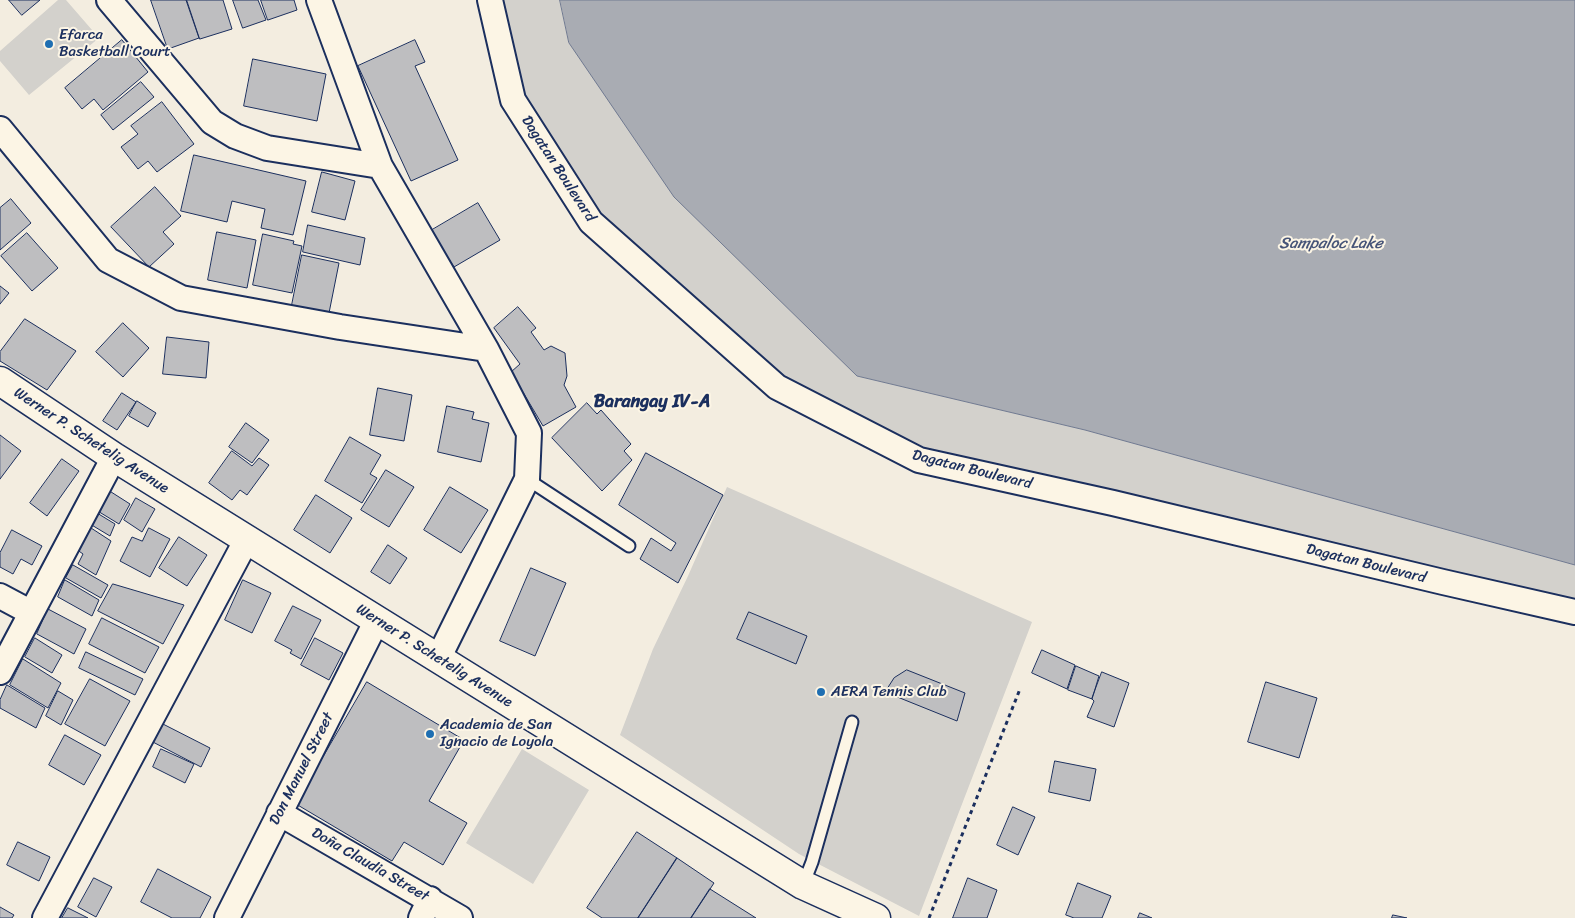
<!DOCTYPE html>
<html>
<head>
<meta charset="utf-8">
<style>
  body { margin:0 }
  canvas { display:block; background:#f3ede0 }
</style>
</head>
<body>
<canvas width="1575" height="918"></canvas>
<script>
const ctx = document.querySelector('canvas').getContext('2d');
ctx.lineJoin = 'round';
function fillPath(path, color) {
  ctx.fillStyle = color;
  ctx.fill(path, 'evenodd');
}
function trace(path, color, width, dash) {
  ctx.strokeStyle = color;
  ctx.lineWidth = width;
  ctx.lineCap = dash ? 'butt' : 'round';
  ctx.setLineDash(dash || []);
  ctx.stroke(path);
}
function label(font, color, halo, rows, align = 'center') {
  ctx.font = font + ' Sriracha,sans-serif';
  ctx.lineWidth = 4;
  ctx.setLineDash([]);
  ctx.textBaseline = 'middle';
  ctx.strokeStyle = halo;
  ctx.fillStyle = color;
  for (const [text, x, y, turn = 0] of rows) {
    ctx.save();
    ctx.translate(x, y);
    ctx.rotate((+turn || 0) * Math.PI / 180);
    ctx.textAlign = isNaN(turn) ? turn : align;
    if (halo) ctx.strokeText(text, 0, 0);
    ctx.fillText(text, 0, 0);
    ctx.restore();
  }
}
fillPath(new Path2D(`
  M58 0H66L99 38 29 95 0 61V51Z
  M492 0H560L569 43 857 376 1085 430 1575 565V612L919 460 777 387 591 222 513 100Z
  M727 487 1032 622 919 916 799 854 620 735 653 649 688 576Z
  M522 749 589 790 533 884 466 843Z`), '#d3d1cc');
const water = new Path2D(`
  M560 0H1575V565L1085 430 857 376 674 197 569 43Z`);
fillPath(water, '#a9acb3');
trace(water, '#707a91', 1);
const building = new Path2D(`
  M9 0H40L22 15Z
  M151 0H186L199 38 168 49Z
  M187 0H223L232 29 200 39Z
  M233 0H258L266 20 243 28Z
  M261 0H294L297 10 268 20Z
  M122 40 148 72 103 110 94 99 82 109 65 88Z
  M415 40 425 62 415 66 458 160 411 181 358 66Z
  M253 59 326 74 317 121 244 106Z
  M141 82 154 97 113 130 101 115Z
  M162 102 194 144 157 172 148 161 138 169 121 147 138 134 131 126Z
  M194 155 306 181 293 235 261 228 265 209 232 201 227 222 181 211Z
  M322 172 355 181 345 220 312 212Z
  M155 187 181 216 163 232 174 244 149 267 111 227Z
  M11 199 31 223 0 250V208Z
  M478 203 500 240 454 267 441 247 438 249 427 233Z
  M308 225 365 238 360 265 303 252Z
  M217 232 256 240 247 288 208 280Z
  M27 233 58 268 32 291 1 256Z
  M263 234 294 241 293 244 302 246 292 293 253 285Z
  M302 255 339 263 328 318 291 310Z
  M0 286 9 293 0 304Z
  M518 307 536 328 531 332 544 350 551 346 565 353 567 376 564 385 576 407 543 426 511 372 520 364 494 328Z
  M25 319 76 351 47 390 0 361V352Z
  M123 323 149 348 123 377 96 352Z
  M167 337 209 342 206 378 163 374Z
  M378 388 412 395 404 441 370 435Z
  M122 393 136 402 117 430 103 421Z
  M137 401 156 413 148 427 129 416Z
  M587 403 597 414 601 410 631 444 624 451 632 460 602 491 552 438Z
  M447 406 474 412 472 419 489 423 481 462 438 452Z
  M246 423 269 440 252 463 229 447Z
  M0 435 21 451 0 479Z
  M350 437 381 455 370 474 377 478 362 503 325 481Z
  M232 451 252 466 259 458 269 465 247 495 240 490 232 500 209 483Z
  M646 453 723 495 678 583 640 559 651 538 671 551 676 543 619 505Z
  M62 459 79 471 47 516 30 503Z
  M386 470 414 487 389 527 361 510Z
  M450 487 488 510 461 553 424 530Z
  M108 490 130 504 119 524 96 510Z
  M316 495 352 518 330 553 294 530Z
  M136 498 155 509 142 532 124 520Z
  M97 513 115 524 110 536 90 524Z
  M88 526 111 541 96 575 78 564 83 554 76 549Z
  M149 528 170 539 150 577 120 561 132 537 142 541Z
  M12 530 42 546 32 565 21 559 13 574 0 567V553Z
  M179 537 207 555 187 586 159 568Z
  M388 545 407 558 390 584 371 572Z
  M73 565 108 585 101 598 66 578Z
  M531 568 566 583 535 656 500 641Z
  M65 580 99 600 92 616 58 597Z
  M243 580 271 593 252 633 225 620Z
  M113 584 184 605 163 644 98 611Z
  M293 606 321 620 301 659 290 653 292 650 275 641Z
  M48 609 86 629 74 654 37 634Z
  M749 612 807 636 796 664 737 639Z
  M102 618 159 647 145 673 89 644Z
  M35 638 62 655 52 673 25 657Z
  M315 638 343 653 329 680 301 665Z
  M1042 650 1075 665 1067 689 1032 673Z
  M86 652 143 679 135 695 79 668Z
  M23 659 61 683 48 708 10 685Z
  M1076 666 1099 676 1092 699 1068 690Z
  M907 670 965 693 957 721 885 692 894 678Z
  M1102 672 1129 683 1114 727 1087 717 1094 701 1092 699Z
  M90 679 130 701 105 746 65 724Z
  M367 682 464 740 429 801 467 823 443 865 404 842 392 861 296 804Z
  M1266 682 1317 698 1299 758 1248 742Z
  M7 685 45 708 36 728 0 708V700Z
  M58 691 73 700 61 725 46 716Z
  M159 722 210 748 201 767 149 740Z
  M65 735 101 755 84 785 49 765Z
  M161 749 194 764 185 783 153 767Z
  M1055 761 1096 769 1090 801 1049 792Z
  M1013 807 1035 817 1018 855 997 845Z
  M637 832 677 858 638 918H602L587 908Z
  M18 842 50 857 39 881 7 865Z
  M677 858 714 883 691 918H638Z
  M158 869 211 897 200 918H172L141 902Z
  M94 878 112 887 96 917 78 907Z
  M968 878 997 890 987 918H953Z
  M1078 883 1111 896 1102 918H1074L1066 915Z
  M710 889 756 918H691Z
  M0 907 14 915 12 918H0Z
  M68 908 88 918H62Z
  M1140 913 1152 918H1138Z
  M1393 915 1407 918H1392Z`);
fillPath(building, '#bebec0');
trace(building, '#1b2f5e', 1);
const service = new Path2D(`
  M527 479 629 546
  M803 885 812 862 852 722`);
const minor = new Path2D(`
  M109 0 212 122 235 136 267 148 380 166
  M319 0 380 166 486 349 529 433 527 479 438 659
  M490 0 513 100 591 222 777 387 919 460 1113 503 1443 582 1575 612
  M0 129 108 260 181 298 340 327 486 349
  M0 596 30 612
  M0 672 114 457
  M279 813 460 918
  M45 918 247 539
  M227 918 377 620
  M421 918 430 899`);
const secondary = new Path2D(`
  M0 381 114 457 803 885 876 918`);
trace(service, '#1b2f5e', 15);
trace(minor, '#1b2f5e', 28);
trace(secondary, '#1b2f5e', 31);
trace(new Path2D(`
  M929 918 1020 689`), '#1b2f5e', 3, [4, 4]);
trace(service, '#fcf5e5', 11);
trace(minor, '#fcf5e5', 24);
trace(secondary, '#fcf5e5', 28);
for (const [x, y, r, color] of [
  [49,44,5,"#1f6fb2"],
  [821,692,5,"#1f6fb2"],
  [430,734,5,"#1f6fb2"]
]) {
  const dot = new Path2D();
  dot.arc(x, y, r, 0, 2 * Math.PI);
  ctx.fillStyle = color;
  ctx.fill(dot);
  trace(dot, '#fcf5e5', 2);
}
label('15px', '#1b2f5e', '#fcf5e5', [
  ["Efarca",59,35],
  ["Basketball Court",59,52],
  ["AERA Tennis Club",831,692],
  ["Academia de San",440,725],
  ["Ignacio de Loyola",440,742]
], 'left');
label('15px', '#1b2f5e', '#fcf5e5', [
  ["Dagatan Boulevard",558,169,57],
  ["Werner P. Schetelig Avenue",91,441,33],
  ["Dagatan Boulevard",972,470,14],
  ["Dagatan Boulevard",1366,564,14],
  ["Werner P. Schetelig Avenue",434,656,32],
  ["Don Manuel Street",302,769,-63],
  ["Doña Claudia Street",370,865,30]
]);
label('italic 16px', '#465478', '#fcf5e5', [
  ["Sampaloc Lake",1331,244]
]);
label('bold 18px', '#1b2f5e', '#fcf5e5', [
  ["Barangay IV-A",652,402]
]);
</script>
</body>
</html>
